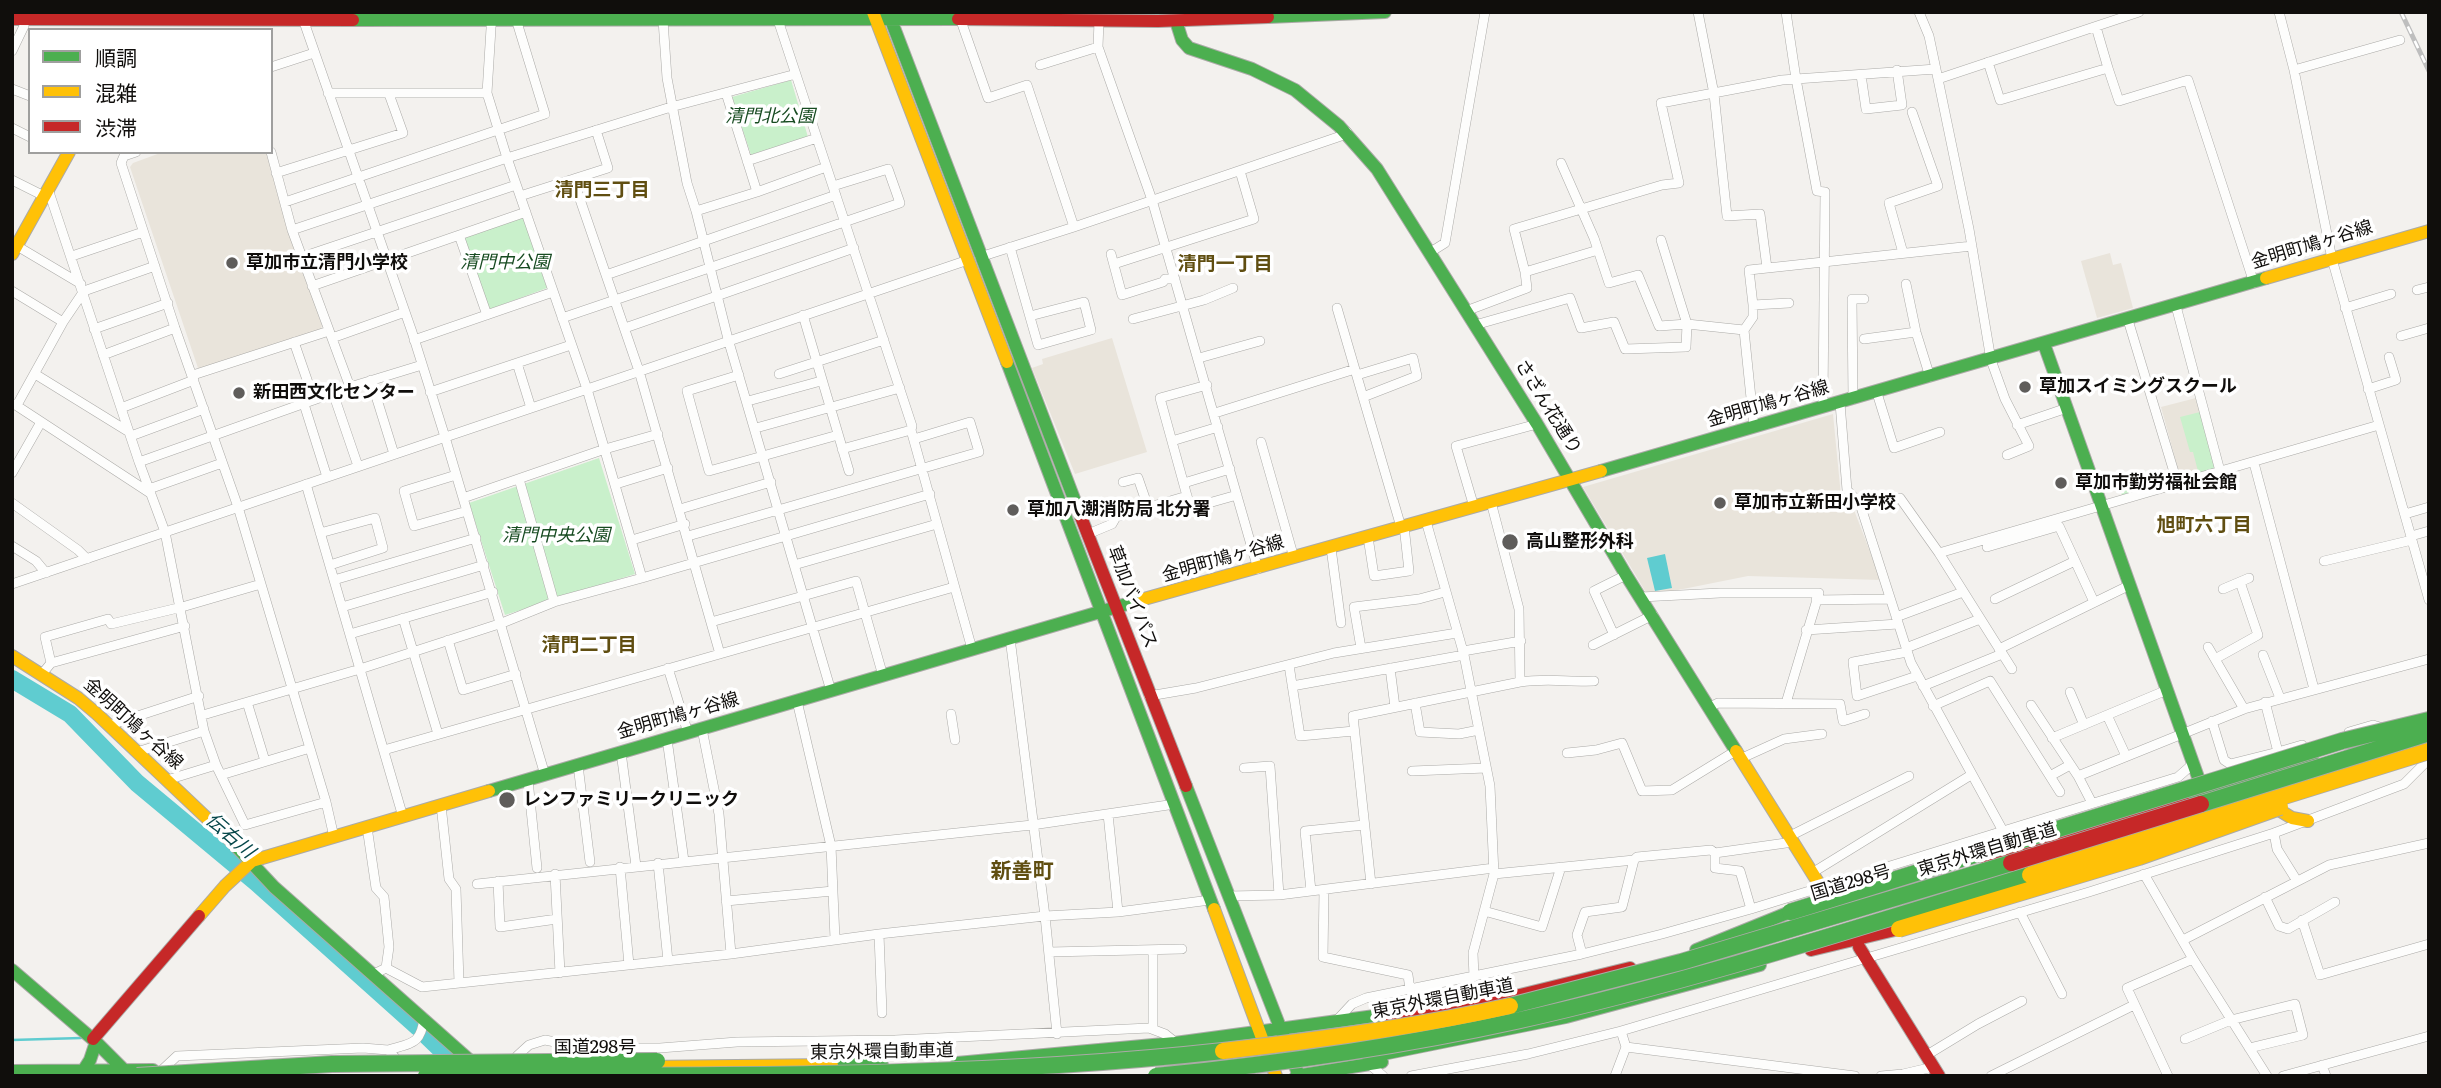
<!DOCTYPE html>
<html>
<head>
<meta charset="utf-8">
<style>
  body { margin:0 }
  #map { position:relative; width:2441px; height:1088px; overflow:hidden; background:#f3f1ee; font-family:Literata,"Noto Sans JP",serif }
  canvas { display:block }
  .frame { position:absolute; inset:0; border:14px solid #100e0c; pointer-events:none }
  .legend { position:absolute; left:28px; top:28px; width:245px; height:126px; box-sizing:border-box; background:#fff; border:2px solid #9f9f9e; margin:0; padding:9px 12px; list-style:none; font-size:21px; color:#100e0c }
  .legend li { display:flex; align-items:center; gap:14px; height:35px }
  .legend b { width:35px; border:2px solid #9f9f9e }
</style>
</head>
<body>
<div id="map">
<canvas width="2441" height="1088"></canvas>
<div class="frame"></div>
<ul class="legend">
<li><b style="height:9px;background:#4caf50"></b>順調</li>
<li><b style="height:9px;background:#ffc107"></b>混雑</li>
<li><b style="height:9px;background:#c62828"></b>渋滞</li>
</ul>
</div>
<script>
const ctx = document.querySelector('canvas').getContext('2d');
ctx.lineJoin = 'round';
function fillPath(path, color) {
  ctx.fillStyle = color;
  ctx.fill(path, 'evenodd');
}
function trace(path, color, width, dash) {
  ctx.strokeStyle = color;
  ctx.lineWidth = width;
  ctx.lineCap = dash ? 'butt' : 'round';
  ctx.setLineDash(dash || []);
  ctx.stroke(path);
}
function label(font, color, halo, rows, align = 'center') {
  ctx.font = font + ' Literata,"Noto Sans JP",serif';
  ctx.lineWidth = 7;
  ctx.setLineDash([]);
  ctx.textBaseline = 'middle';
  ctx.strokeStyle = halo;
  ctx.fillStyle = color;
  for (const [text, x, y, turn = 0] of rows) {
    ctx.save();
    ctx.translate(x, y);
    ctx.rotate((+turn || 0) * Math.PI / 180);
    ctx.textAlign = isNaN(turn) ? turn : align;
    if (halo) ctx.strokeText(text, 0, 0);
    ctx.fillText(text, 0, 0);
    ctx.restore();
  }
}
fillPath(new Path2D(`
  M163 152H267L279 200 322 325 321 329 202 369 198 368 130 167 133 163Z
  M2110 253 2113 265 2121 263 2133 308 2097 318 2081 261Z
  M1112 338 1147 452 1075 474 1032 368 1043 364 1042 359Z
  M2196 398 2216 470 2181 480 2161 407Z
  M1833 414 1841 496 1854 510 1881 580 1748 576 1648 596 1583 487Z`), '#e9e4db');
fillPath(new Path2D(`
  M791 80 808 137 751 155 732 97Z
  M523 216 547 288 488 310 463 237Z
  M2200 412 2216 470 2199 475 2193 452H2190L2180 417Z
  M599 458 635 574 505 615 469 503Z
  M2145 470 2151 488 2122 496 2117 478Z`), '#c9f0cb');
fillPath(new Path2D(`
  M1665 554 1672 588 1655 591 1647 558Z`), '#5fccd0');
trace(new Path2D(`
  M12 1040 81 1038`), '#5fccd0', 2.5);
trace(new Path2D(`
  M12 679 70 714 137 783 256 882 418 1027
  M427 1036 455 1063`), '#5fccd0', 18);
trace(new Path2D(`
  M1233 1076 1279 1070`), '#d1cfcc', 16, [16, 8]);
const street = new Path2D(`
  M1698 12 1714 94 1727 216 1760 214 1767 268
  M1786 12 1796 79 1817 191 1825 192 1823 402
  M1919 12 1929 36 1938 79 1969 229 1991 360 2005 399 2029 446 2007 455
  M2279 12 2294 70 2332 259 2429 600
  M960 18 988 98 1027 85 1074 227
  M303 19 412 332 445 437 545 775
  M663 20 667 78 687 183 696 211 728 339 831 691
  M778 20 912 426 911 430 972 649
  M1099 21 1098 47 1152 200 1258 569
  M12 51 24 26V19
  M1988 62 2000 100 2108 68 2096 27
  M1040 65 1098 47
  M271 67 314 53
  M2108 68 2119 101 2188 80 2254 283
  M2294 70 2400 40
  M1861 75 1866 109 1902 105 1897 70
  M1938 79 2139 12
  M12 89 30 96
  M328 93H487
  M726 93 757 192
  M12 128 30 137
  M136 152 124 156 121 163 175 328 238 507 326 802 334 837
  M271 152 292 230 350 387
  M747 161 817 138
  M1561 163 1594 238 1609 283 1638 275 1659 326 1687 324 1744 330
  M276 173 403 133 389 94
  M573 179 639 371 720 654
  M12 180 44 196
  M48 189 139 462 165 532 204 731 216 765 245 825 326 802
  M520 196 608 168 596 130
  M285 202 545 114 516 19
  M696 211 757 192 826 167
  M292 230 507 158 671 107 796 74
  M459 235 487 315
  M17 246 81 284
  M1010 247 1038 345 1091 330 1084 302 1030 316
  M1598 250 1525 272 1514 229 1662 185 1679 183 1661 103 1782 80 1936 69
  M1429 253 1445 243 1485 12
  M1903 253 1889 203 1938 186 1912 112
  M1111 254 1122 295 1163 282 1165 279H1175
  M72 256 143 232
  M302 257 516 185
  M980 257 1074 227 1341 136 1347 132
  M1114 264 1254 219 1240 171
  M606 275 836 195
  M1906 284 1916 332 1930 377
  M312 286 526 212
  M2417 290 2429 287
  M12 291 63 322
  M1789 303 1753 305 1749 270 1972 246
  M1753 305V317L1744 330 1754 427
  M2176 306 2220 471
  M1337 308 1401 527
  M2345 308 2391 294
  M1466 311 1527 288 1525 272
  M803 315 849 471
  M562 318 900 203 888 169 833 186
  M1133 319 1204 300 1233 288
  M2128 320 2177 482
  M1475 325 1570 298 1581 328 1614 322 1625 349 1686 347 1687 324 1661 240
  M625 328 854 248
  M94 329 168 303
  M2401 336 2429 328
  M332 338 405 312
  M1864 339 1916 332
  M414 340 553 292
  M294 342 314 400
  M103 355 175 328
  M1199 358 1260 341
  M517 363 531 408
  M35 374 129 432
  M779 374 884 340
  M193 375 329 331
  M739 375 687 391 709 471 838 435
  M1357 375 1413 358 1417 376 1363 397
  M371 380 394 454
  M1207 385 1160 398 1187 496 1191 508 1237 495
  M2368 389 2396 380 2389 357
  M430 392 571 345
  M333 393 358 466
  M1877 393 1894 448 1940 432
  M1853 399 1852 299H1864
  M748 401 821 381
  M1840 403 1847 490 1860 504 1911 663 2003 831
  M14 404 150 493
  M304 404 327 477
  M17 405 63 322 84 291 155 266
  M121 408 194 380
  M1215 413 1355 369
  M2017 425 2067 408
  M756 428 900 388
  M131 436 204 409
  M1172 441 1218 427
  M1261 442 1294 558
  M842 449 911 430
  M139 462 350 387 422 365
  M2254 463 2314 689
  M12 473 41 422
  M456 475 404 491 414 526 467 511
  M519 479 554 602
  M1123 482 1138 478 1148 507
  M1184 483 1230 469
  M306 484 403 817
  M616 484 668 468
  M149 489 222 463
  M463 498 605 449 658 434
  M1491 502 1519 609 1520 682
  M12 503 78 550 87 559
  M1860 504 1900 498 1939 553 2379 425
  M1474 507 1456 446 1537 424
  M680 509 771 482
  M2405 514 2429 507
  M1426 521 1464 655 1490 786 1494 874 1473 953 1474 977
  M320 533 375 518 383 548 330 565
  M1088 534 1112 524 1116 517 1187 496
  M688 536 979 452 970 422 914 439
  M2411 536 2429 531
  M1368 537 1374 576 1409 571 1404 526
  M632 540 685 524
  M12 546 36 561 46 573
  M1987 547 2059 526 2094 602
  M1331 548 1341 623
  M1939 553 2012 669
  M2324 561 2412 540
  M794 565 937 524
  M642 578 930 494
  M334 580 476 538
  M12 584 968 260
  M2223 589 2249 578
  M1641 597 1720 593H1819L1786 703
  M1995 599 2075 561
  M1816 600 1890 599
  M342 607 484 565
  M1896 617 1963 592
  M403 618 438 734
  M711 622 856 581 883 676
  M1806 630 1898 624
  M350 634 493 592
  M1614 635 1594 591 1626 575
  M1010 638 1045 916 1057 1034
  M448 640 463 690 516 674
  M1593 645 1653 615
  M2208 647 2244 709
  M1361 648 1354 607 1419 599 1445 592
  M1906 648 1980 619
  M1999 649 2130 585
  M1463 651 1521 641
  M1907 652 1853 662 1857 696 1917 676
  M2263 655 2280 698
  M2215 659 2258 635 2240 582
  M51 663 45 637 108 619 111 624 182 607 261 584
  M1289 665 1300 736 1354 731
  M668 668 688 733
  M1390 668 1395 707
  M42 674 51 663 185 626
  M1292 686 1464 655
  M1923 686 2002 654
  M2070 692 2084 725
  M1149 696 1196 688 1334 653 1457 633
  M797 701 831 846 835 939
  M247 702 265 761
  M1415 703 1420 732 1459 734 1479 730
  M2031 705 2078 776 2092 803
  M1933 706 1990 681 2060 792
  M1710 707 1718 703 1840 704 1843 721 1865 714
  M951 714 955 740
  M203 715 360 669 502 623 554 602 642 578 587 389 507 158 487 93 492 12
  M2107 715 2126 756
  M2212 721 2224 760 2230 764 2278 752 2265 702
  M110 725 199 696
  M702 729 719 814 731 954
  M2349 732 2373 725 2383 728
  M2052 738 2167 690
  M667 739 684 861
  M384 750 954 587
  M137 752 204 731
  M621 752 636 866
  M1567 753 1596 750 1622 743 1642 791 1672 790 1737 750
  M1742 758 1784 739 1822 734
  M2272 760 2278 752 2302 745
  M578 765 590 862
  M1244 768 1270 766 1279 895
  M1412 771 1486 768
  M221 775 310 748
  M2050 776 2070 765
  M2078 776 2244 709 2429 659
  M167 780 216 765
  M528 780 537 868
  M441 805 449 879 456 889 459 983
  M1108 814 1118 912
  M367 827 376 888 384 897 389 947 386 968
  M2274 833 2277 849 2297 881
  M1790 836 1909 776
  M1715 853V868L1740 871 1751 909
  M658 863 668 961
  M620 867 629 965
  M1812 873 1971 775
  M555 874 560 973
  M1494 874 1634 860 1637 857 1711 850 1715 853 1793 842
  M2144 874 2193 959 2267 1076
  M498 881 500 927 557 919
  M477 884 1032 825 1175 804
  M1371 884 1353 716 1520 682C1546 678 1568 682 1594 681
  M1324 890 1323 957 1408 975 1410 990
  M1311 891 1305 831 1364 825
  M1228 896 1279 895 1494 868
  M2265 897 2279 926 2288 929 2335 902
  M726 901 833 891
  M1484 911 1542 927 1561 867
  M2020 912 2062 994
  M2302 920 2320 975 2429 944
  M879 934 882 1013
  M2183 940 2329 865 2429 843
  M1153 950V1029
  M1049 952 1182 949
  M1582 954 1577 935 1585 912 1622 907 1634 860
  M372 975 386 968 422 987 731 954 879 934 1045 916 1118 912 1210 900
  M1338 1019 1352 1004 1366 998 1582 954 1662 934 1751 909 2178 777 2194 763
  M1621 1031 1626 1047 1855 1076
  M2185 1039 2231 1020 2295 1004 2303 1035 2249 1048
  M388 1050C411 1043 421 1045 424 1018
  M1927 1055 1978 1024 2022 1001
  M515 1063 517 1056 529 1045 545 1040 585 1048H660L737 1042 895 1040 1149 1028 1165 1034 1175 1042
  M1369 1064 1383 1076
  M2322 1065 2326 1076
  M162 1070 177 1056 363 1048 388 1050 400 1063
  M1411 1076 1528 1054 1621 1031 2089 892 2274 833 2404 784 2429 759
  M1615 1076 1626 1047
  M1881 1076 1903 1074 1933 1067
  M1991 1076 2134 1005
  M2168 1076 2127 988 2193 959
  M2283 1076 2429 1036`);
const fast = new Path2D(`
  M888 12 1081 517
  M1268 17 1385 12
  M353 20 958 19
  M1176 21 1182 40 1189 48 1252 69 1295 90 1339 126 1377 169 1537 424 1626 575 1736 751
  M2044 344 2215 825
  M1007 362 1214 909
  M1601 471 2266 278
  M1186 786 1299 1076
  M489 791 1144 599
  M2184 801 2313 761
  M232 842 274 887 475 1065
  M1696 950 1790 912
  M12 970 96 1042 127 1073
  M1368 1057 1566 1017 1760 965
  M824 1062 882 1065
  M957 1063 1175 1043 1397 1013
  M12 1071 153 1070
  M83 1071 90 1060 96 1042
  M1296 1076 1382 1062`);
const slow = new Path2D(`
  M873 12 1007 362
  M12 254 69 152
  M2266 278 2429 231
  M1144 599 1601 471
  M12 656 78 698 97 714 232 842
  M1736 751 1826 895
  M2274 807 2292 818 2308 821
  M1214 909 1276 1076
  M199 916 225 886 252 861 489 791
  M641 1067 832 1065`);
const jam = new Path2D(`
  M12 19 353 20
  M958 19 1158 21 1268 17
  M1081 517 1186 786
  M1987 862 2184 801
  M1859 947 1939 1076
  M1811 950 1899 929
  M1389 1021 1520 995 1630 968
  M93 1039 199 916`);
trace(street, '#abaaa7', 10);
trace(fast, '#abaaa7', 14);
trace(slow, '#abaaa7', 14);
trace(jam, '#abaaa7', 14);
trace(street, '#fdfdfc', 9);
trace(fast, '#4caf50', 12);
trace(slow, '#ffc107', 12);
trace(jam, '#c62828', 12);
const rail = new Path2D(`
  M2401 12 2429 71`);
trace(rail, '#bebebe', 5);
trace(rail, '#fff', 2.5, [8]);
const fastBridge = new Path2D(`
  M2201 804 2429 733
  M1790 912 2342 741 2429 720
  M1510 1006 1681 962 2011 863
  M137 1076 332 1064 657 1061
  M426 1076C692 1075 959 1080 1223 1051
  M1156 1076C1277 1064 1398 1047 1516 1021 1690 982 1860 927 2030 875`);
const slowBridge = new Path2D(`
  M2030 875 2429 751
  M1899 929 2139 857 2280 807
  M1223 1051C1320 1040 1416 1027 1510 1006`);
const jamBridge = new Path2D(`
  M2011 863 2201 804`);
trace(fastBridge, '#abaaa7', 18, []);
trace(slowBridge, '#abaaa7', 18, []);
trace(jamBridge, '#abaaa7', 18, []);
trace(fastBridge, '#4caf50', 16);
trace(slowBridge, '#ffc107', 16);
trace(jamBridge, '#c62828', 16);
for (const [x, y, r, color] of [
  [232,263,7,"#5f5d5b"],
  [2025,387,7,"#5f5d5b"],
  [239,393,7,"#5f5d5b"],
  [2061,483,7,"#5f5d5b"],
  [1720,503,7,"#5f5d5b"],
  [1013,510,7,"#5f5d5b"],
  [1510,542,9,"#5f5d5b"],
  [507,800,9,"#5f5d5b"]
]) {
  const dot = new Path2D();
  dot.arc(x, y, r, 0, 2 * Math.PI);
  ctx.fillStyle = color;
  ctx.fill(dot);
  trace(dot, '#fff', 2.5);
}
label('italic 18px', '#174b21', '#fff', [
  ["清門北公園",770,117],
  ["清門中公園",505,263],
  ["清門中央公園",556,536]
]);
label('18px', '#100e0c', '#fff', [
  ["金明町鳩ヶ谷線",2312,245,-17],
  ["金明町鳩ヶ谷線",1768,404,-16],
  ["さざん花通り",1548,407,58],
  ["金明町鳩ヶ谷線",1223,559,-16],
  ["草加バイパス",1132,597,69],
  ["金明町鳩ヶ谷線",678,716,-16],
  ["金明町鳩ヶ谷線",133,724,42],
  ["東京外環自動車道",1987,850,-17],
  ["国道298号",1851,883,-17],
  ["東京外環自動車道",1443,999,-11],
  ["国道298号",595,1048],
  ["東京外環自動車道",882,1052,-1]
]);
label('bold 18px', '#100e0c', '#fff', [
  ["草加市立清門小学校",246,263],
  ["草加スイミングスクール",2039,387],
  ["新田西文化センター",253,393],
  ["草加市勤労福祉会館",2075,483],
  ["草加市立新田小学校",1734,503],
  ["草加八潮消防局 北分署",1027,510],
  ["高山整形外科",1526,542],
  ["レンファミリークリニック",523,800]
], 'left');
label('bold 19px', '#604e11', '#fff', [
  ["清門三丁目",602,190],
  ["清門一丁目",1225,264],
  ["旭町六丁目",2204,525],
  ["清門二丁目",589,645]
]);
label('italic 19px', '#07484b', '#fff', [
  ["伝右川",230,836,41]
]);
label('bold 21px', '#604e11', '#fff', [
  ["新善町",1022,872]
]);
</script>
</body>
</html>
